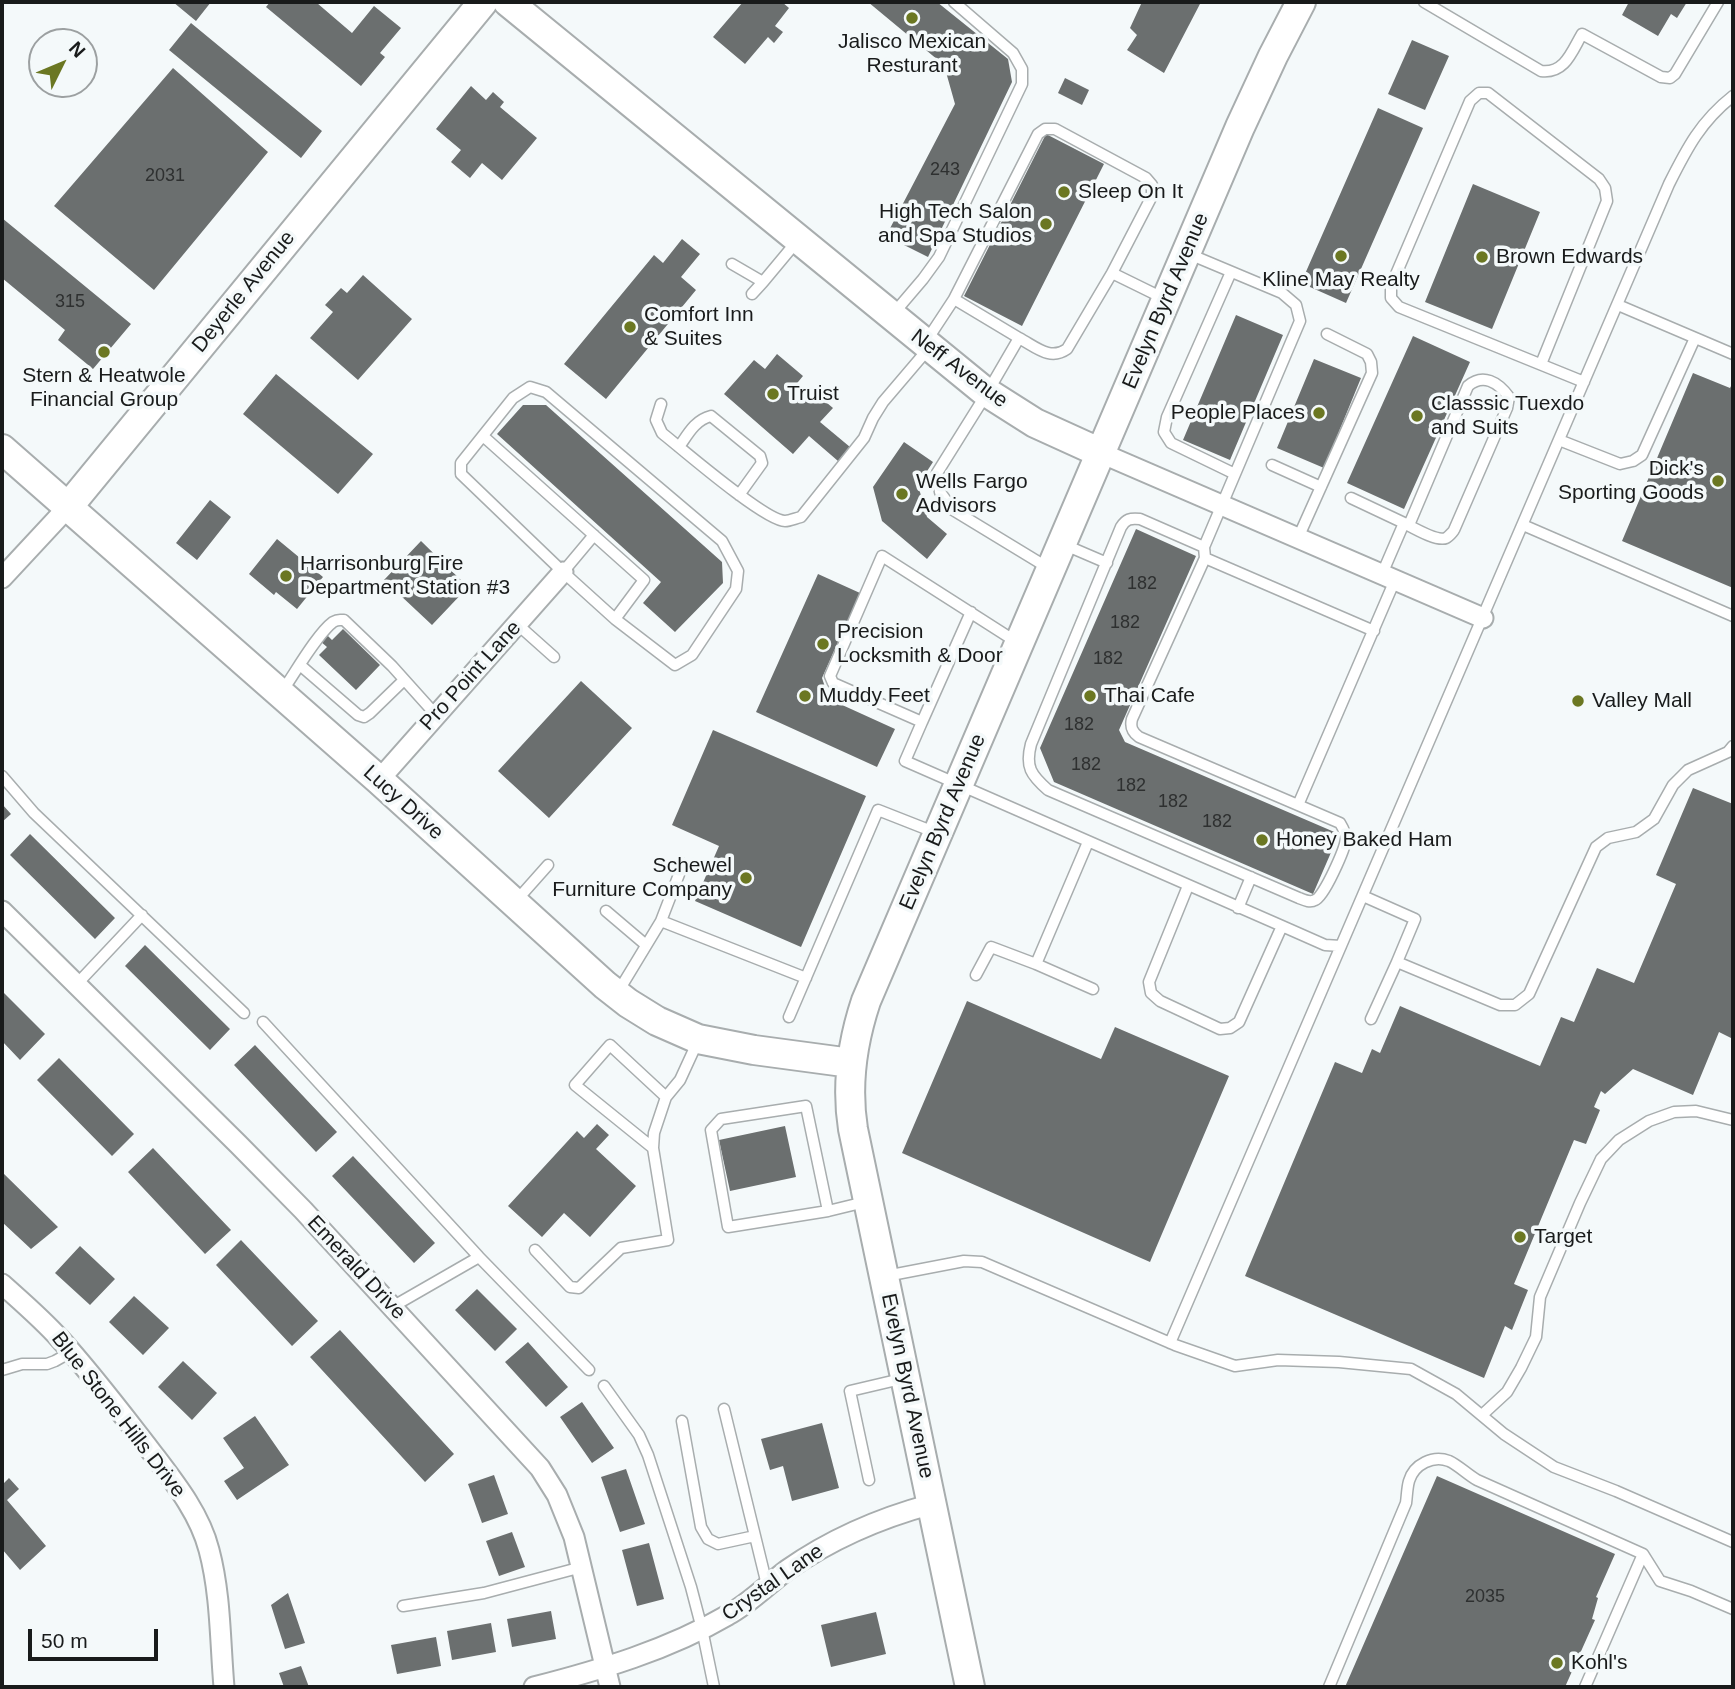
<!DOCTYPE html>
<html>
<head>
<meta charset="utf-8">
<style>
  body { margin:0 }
  #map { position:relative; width:1735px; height:1689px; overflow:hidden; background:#f4f9fa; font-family:Helvetica,sans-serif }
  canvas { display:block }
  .frame { position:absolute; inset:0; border:4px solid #191b1b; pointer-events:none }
  .north { position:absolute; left:28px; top:28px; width:70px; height:70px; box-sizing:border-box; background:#f4f9fa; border:2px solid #9ca0a1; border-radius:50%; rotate:47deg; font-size:19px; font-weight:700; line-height:28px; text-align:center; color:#191b1b }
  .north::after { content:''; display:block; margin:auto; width:24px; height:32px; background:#6b7722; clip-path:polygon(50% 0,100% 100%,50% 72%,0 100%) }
  .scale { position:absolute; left:28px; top:1629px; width:130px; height:32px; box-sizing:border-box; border:4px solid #191b1b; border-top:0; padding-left:9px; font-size:21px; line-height:24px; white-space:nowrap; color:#191b1b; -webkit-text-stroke:5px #f4f9fa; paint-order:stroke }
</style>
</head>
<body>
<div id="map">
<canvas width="1735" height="1689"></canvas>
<div class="frame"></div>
<div class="north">N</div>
<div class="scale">50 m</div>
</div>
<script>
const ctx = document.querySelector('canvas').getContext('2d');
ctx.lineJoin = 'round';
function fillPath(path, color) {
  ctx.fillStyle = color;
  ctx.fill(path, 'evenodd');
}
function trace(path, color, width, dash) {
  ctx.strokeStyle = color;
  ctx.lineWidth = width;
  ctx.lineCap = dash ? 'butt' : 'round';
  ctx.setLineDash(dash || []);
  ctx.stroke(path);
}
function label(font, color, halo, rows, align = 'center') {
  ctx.font = font + ' Helvetica,sans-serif';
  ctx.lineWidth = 7;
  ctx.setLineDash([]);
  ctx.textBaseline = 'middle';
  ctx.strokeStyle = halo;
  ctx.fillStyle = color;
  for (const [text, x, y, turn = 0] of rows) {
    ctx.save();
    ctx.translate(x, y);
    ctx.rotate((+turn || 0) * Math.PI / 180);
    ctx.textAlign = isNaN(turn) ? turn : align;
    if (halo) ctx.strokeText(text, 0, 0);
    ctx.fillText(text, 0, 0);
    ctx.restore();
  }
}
fillPath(new Path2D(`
  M173 2H211L196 21Z
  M270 2H318L317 3 352 33 374 6 401 28 380 53 385 57 361 86 266 7Z
  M743 2H782L789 8 775 26 783 32 774 43 768 37 745 64 713 37Z
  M868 2H937L1008 59 1012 82 928 257 886 236 955 104 944 65Z
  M1142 2H1201L1164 73 1127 50 1137 35 1130 28Z
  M1629 2H1687L1677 18 1671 14 1658 36 1622 15Z
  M191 23 322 131 301 158 169 50Z
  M1412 40 1449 56 1425 110 1388 94Z
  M173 68 268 152 154 290 54 206Z
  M1065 78 1089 90 1082 105 1058 93Z
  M471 86 486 100 493 92 504 102 500 107 537 138 502 180 482 163 470 178 451 162 461 150 436 129Z
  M1378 108 1423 128 1346 303 1301 283Z
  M1046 134 1104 164 1022 326 964 296Z
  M1473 184 1540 212 1492 329 1425 302Z
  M2 218 131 324 93 369 58 340 65 330 2 278Z
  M682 239 700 254 681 277 696 290 606 399 564 364 654 255 663 263Z
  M363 275 412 319 358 380 310 338 333 312 325 305 341 288 347 293Z
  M1236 315 1283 335 1230 460 1183 440Z
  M1413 336 1470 362 1404 509 1347 483Z
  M777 354 803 376 793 388 807 400 814 392 833 408 820 422 850 447 838 461 809 436 793 454 724 394 754 360 765 369Z
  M1314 359 1361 378 1324 468 1277 448Z
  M1693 373 1730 388 1733 382V588L1622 541Z
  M276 374 373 454 338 494 243 414Z
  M523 405H546L722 562 723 583 675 632 643 603 661 582 497 434Z
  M904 442 933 462 918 485 927 517 947 534 927 559 882 521 873 487Z
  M210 500 231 517 197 560 176 543Z
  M1136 529 1196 556 1119 730 1125 742 1339 834 1313 894 1054 782 1040 748Z
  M277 539 323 577 297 609 276 592 274 595 249 574Z
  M421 541 468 587 432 625 384 580Z
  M818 574 860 593 822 678 829 699 895 729 877 767 756 712Z
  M343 629 380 665 356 690 319 655 327 647 320 641 326 634 332 640Z
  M581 681 632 728 549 818 498 771Z
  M713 730 866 796 801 947 695 901 719 846 672 825Z
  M1693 788 1733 804V1039L1719 1032 1693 1095 1633 1069 1605 1094 1601 1091 1594 1107 1600 1110 1586 1144 1574 1140 1514 1284 1528 1290 1512 1330 1505 1326 1484 1378 1245 1276 1335 1062 1362 1073 1372 1049 1380 1053 1400 1006 1540 1066 1561 1017 1574 1022 1597 968 1634 983 1676 884 1656 875Z
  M2 804 11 814 2 822Z
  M30 834 115 918 95 939 10 855Z
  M145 945 230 1029 210 1050 125 966Z
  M2 991 45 1034 20 1060 2 1041Z
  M967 1001 1101 1059 1115 1027 1229 1076 1150 1262 902 1153Z
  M255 1045 337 1132 316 1152 234 1065Z
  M59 1058 134 1134 112 1156 37 1080Z
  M597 1124 609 1135 596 1149 636 1186 590 1237 564 1213 542 1237 508 1206 577 1131 584 1138Z
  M785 1126 796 1177 730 1191 719 1140Z
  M153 1148 231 1230 205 1254 128 1172Z
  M353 1156 435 1243 414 1263 332 1176Z
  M2 1172 58 1227 31 1249 2 1222Z
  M241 1240 318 1321 292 1346 216 1265Z
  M80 1246 115 1279 90 1305 55 1273Z
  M477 1289 517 1329 495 1351 455 1310Z
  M134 1296 169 1328 143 1355 109 1322Z
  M340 1330 454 1454 425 1482 310 1357Z
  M528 1342 568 1387 546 1407 505 1362Z
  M183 1361 217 1393 192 1420 158 1387Z
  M582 1402 614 1448 592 1463 560 1417Z
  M255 1416 289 1465 237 1500 224 1481 244 1468 223 1438Z
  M822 1423 839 1488 792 1501 783 1466 770 1470 761 1439Z
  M626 1469 645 1524 620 1532 601 1477Z
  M494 1475 508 1514 482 1523 468 1484Z
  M1437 1476 1615 1554 1596 1597 1598 1598 1592 1619 1595 1620 1565 1687H1345Z
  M9 1478 19 1489 7 1500 46 1546 20 1570 2 1549V1485Z
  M512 1532 525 1567 499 1576 486 1541Z
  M649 1543 664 1599 637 1606 622 1550Z
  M288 1593 305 1643 285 1649 271 1605Z
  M551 1611 556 1639 512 1647 507 1619Z
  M876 1612 886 1654 831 1667 821 1625Z
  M491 1623 496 1652 452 1660 447 1631Z
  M436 1637 441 1666 397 1674 391 1645Z
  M301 1666 309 1687H284L279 1673Z`), '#6b6f6f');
const lane = new Path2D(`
  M1424 2 1541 71C1565 74 1572 51 1582 34L1661 77 1670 78 1675 74 1718 2
  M1189 254 1282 293 1296 305 1300 321 1204 547 1140 519C1130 518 1126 519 1121 527L1031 744C1025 767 1031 775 1048 790L1299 898C1304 900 1310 903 1315 900 1324 897 1345 849 1346 839 1346 833 1343 828 1340 823L1139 737C1132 732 1130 727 1132 719L1205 558 1204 547
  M732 264 763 282 798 240
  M1231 272 1167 417 1164 432 1171 443 1235 474
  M1112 273 1165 299
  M752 294 763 282
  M1618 305 1733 354
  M894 313 923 279 939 257 1022 84V69L1013 53 954 2
  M1019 338 954 299 1038 134 1045 129H1055L1146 178 1152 185V196L1112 273 1067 349C1050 361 1036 347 1019 338L987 393 937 473 940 492 953 510 1050 569
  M927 340 954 299
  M1541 364 1607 201 1605 188 1599 179 1488 93H1479L1470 101 1391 286V298L1399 307 1584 382
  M530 387 546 392 722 541 738 571 736 589 692 655 675 665 615 619 563 572 461 474V463L513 398Z
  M661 404 656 420 662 433C682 449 765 521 785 521 790 521 796 518 801 517L864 438 873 418 883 402 929 348
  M483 436 644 580 615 619
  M1559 440 1620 464 1633 461 1642 455 1695 338
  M679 447C688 434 695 420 711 416L760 456 762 463 739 495
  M1272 465 1321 487
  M1351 498 1404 523
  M1523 525 1733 616
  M1298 538 1372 373 1371 362 1367 354 1327 334
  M1065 545 1107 563
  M1205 558 1374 631
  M563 572 594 535
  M1382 574 1404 523C1412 527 1437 542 1446 538 1447 538 1454 531 1454 530L1507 408 1509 397C1498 382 1483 373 1468 386L1409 525
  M971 612 922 722 833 683 830 676 882 556 1015 641
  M517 624 554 657
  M300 665 358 715 364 717 370 713 404 680
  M283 690C295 673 317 634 333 622 338 619 338 620 344 620L392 666 436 715
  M922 722 905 761 1282 926 1325 945 1341 946
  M2 776 34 813 244 1013
  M1298 805 1395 580
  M1088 842 1036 964 1093 989
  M683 864 661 921 806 978
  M1188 886 1149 982 1151 993 1160 1001 1220 1029 1230 1028 1239 1022 1282 926
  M1363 896 1415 919 1397 962 1500 1005H1515L1529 994 1596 847 1608 838 1636 832 1654 819 1673 785 1688 770 1728 752 1733 746
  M516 901 548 865
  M1238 908 1251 877
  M606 911 646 945
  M976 975 991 947 1036 964
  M76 985 142 915
  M618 992 661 921
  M789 1017 878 810 934 832
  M1371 1019 1397 962
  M263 1022 479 1257 589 1370
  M666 1097 654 1133 653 1148 575 1085 610 1045 666 1097 680 1080 697 1043
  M828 1211 806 1106 721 1119 711 1130 728 1227 828 1211 865 1202
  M535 1250 570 1287 579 1288 621 1248 668 1240 653 1148
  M886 1276 964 1261 982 1262 1175 1345 1235 1366 1278 1360 1339 1362 1411 1369 1456 1394 1504 1434 1554 1467 1616 1491 1733 1542
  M392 1307 479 1257
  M1170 1343 1669 184C1687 148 1701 121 1733 96
  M2 1370 22 1364H47L55 1361 71 1352
  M604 1386 639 1435 648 1455 691 1587 702 1629 714 1687
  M724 1409 767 1585
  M1482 1415 1507 1392 1521 1368 1536 1337 1540 1297 1580 1203 1601 1159 1619 1140 1649 1121 1674 1112 1696 1111 1733 1120
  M682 1421 701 1527 708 1539 718 1544 755 1536
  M869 1480 850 1391 901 1379
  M403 1606 484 1593 582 1567
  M1329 1687 1406 1503C1407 1496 1407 1488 1409 1481 1414 1464 1433 1455 1449 1461 1458 1465 1468 1475 1477 1480L1643 1554 1660 1581 1691 1591 1733 1609
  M1585 1687 1643 1554`);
const street = new Path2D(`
  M1101 453 1483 618
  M2 578 68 507
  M379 780 563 572
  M2 911 238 1144 303 1210 540 1468 557 1495 574 1537 610 1687
  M2 1284C22 1302 42 1319 60 1339 91 1373 119 1410 147 1446 171 1478 199 1511 209 1550 221 1595 220 1642 224 1687
  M534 1687C600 1670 668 1650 728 1615 750 1603 767 1585 787 1570 831 1539 880 1518 932 1504`);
const secondary = new Path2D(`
  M508 2 983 390 1035 423 1101 453
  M2 449 379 780 605 985 628 1003 657 1021 698 1039 754 1050 851 1063
  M68 507 483 2
  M970 1687 853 1129C846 1085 852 1043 866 1001L1240 127 1273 56 1301 2`);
trace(lane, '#a8adae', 13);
trace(street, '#a8adae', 23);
trace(secondary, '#a8adae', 32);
trace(lane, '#fff', 10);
trace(street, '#fff', 19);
trace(secondary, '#fff', 28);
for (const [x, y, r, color] of [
  [912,18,7,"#6b7722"],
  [1064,192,7,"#6b7722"],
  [1046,224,7,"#6b7722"],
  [1341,256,7,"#6b7722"],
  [1482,257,7,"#6b7722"],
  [630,327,7,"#6b7722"],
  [104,352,7,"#6b7722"],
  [773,394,7,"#6b7722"],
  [1319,413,7,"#6b7722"],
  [1417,416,7,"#6b7722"],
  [1718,481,7,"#6b7722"],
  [902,494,7,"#6b7722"],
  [286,576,7,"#6b7722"],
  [823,644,7,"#6b7722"],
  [805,696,7,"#6b7722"],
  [1090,696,7,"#6b7722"],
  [1578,701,7,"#6b7722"],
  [1262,840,7,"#6b7722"],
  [746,878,7,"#6b7722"],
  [1520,1237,7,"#6b7722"],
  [1557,1663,7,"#6b7722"]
]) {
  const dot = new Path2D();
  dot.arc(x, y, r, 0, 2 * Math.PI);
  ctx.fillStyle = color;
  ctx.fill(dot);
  trace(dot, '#f4f9fa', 2.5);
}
label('18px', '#2e3030', null, [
  ["243",945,170],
  ["2031",165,176],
  ["315",70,302],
  ["182",1142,584],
  ["182",1125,623],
  ["182",1108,659],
  ["182",1079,725],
  ["182",1086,765],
  ["182",1131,786],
  ["182",1173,802],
  ["182",1217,822],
  ["2035",1485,1597]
]);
label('21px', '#191b1b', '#f4f9fa', [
  ["Jalisco Mexican",912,42,"center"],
  ["Resturant",912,66,"center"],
  ["Sleep On It",1078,192],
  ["High Tech Salon",1032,212,"right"],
  ["and Spa Studios",1032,236,"right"],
  ["Brown Edwards",1496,257],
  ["Kline May Realty",1341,280,"center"],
  ["Comfort Inn",644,315],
  ["& Suites",644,339],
  ["Stern & Heatwole",104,376,"center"],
  ["Financial Group",104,400,"center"],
  ["Truist",787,394],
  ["Classsic Tuexdo",1431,404],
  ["and Suits",1431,428],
  ["People Places",1305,413,"right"],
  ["Dick's",1704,469,"right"],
  ["Sporting Goods",1704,493,"right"],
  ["Wells Fargo",916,482],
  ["Advisors",916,506],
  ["Harrisonburg Fire",300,564],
  ["Department Station #3",300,588],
  ["Precision",837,632],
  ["Locksmith & Door",837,656],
  ["Muddy Feet",819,696],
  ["Thai Cafe",1104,696],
  ["Valley Mall",1592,701],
  ["Honey Baked Ham",1276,840],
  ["Schewel",732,866,"right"],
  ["Furniture Company",732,890,"right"],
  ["Target",1534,1237],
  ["Kohl's",1571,1663]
], 'left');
label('21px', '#191b1b', '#f4f9fa', [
  ["Deyerle Avenue",244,292,-51],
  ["Evelyn Byrd Avenue",1166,301,-67],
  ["Neff Avenue",959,369,37],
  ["Pro Point Lane",471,676,-48],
  ["Lucy Drive",403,803,42],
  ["Evelyn Byrd Avenue",943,822,-67],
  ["Emerald Drive",356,1268,47],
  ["Evelyn Byrd Avenue",907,1386,78],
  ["Blue Stone Hills Drive",118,1415,52],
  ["Crystal Lane",773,1583,-35]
]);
</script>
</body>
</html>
